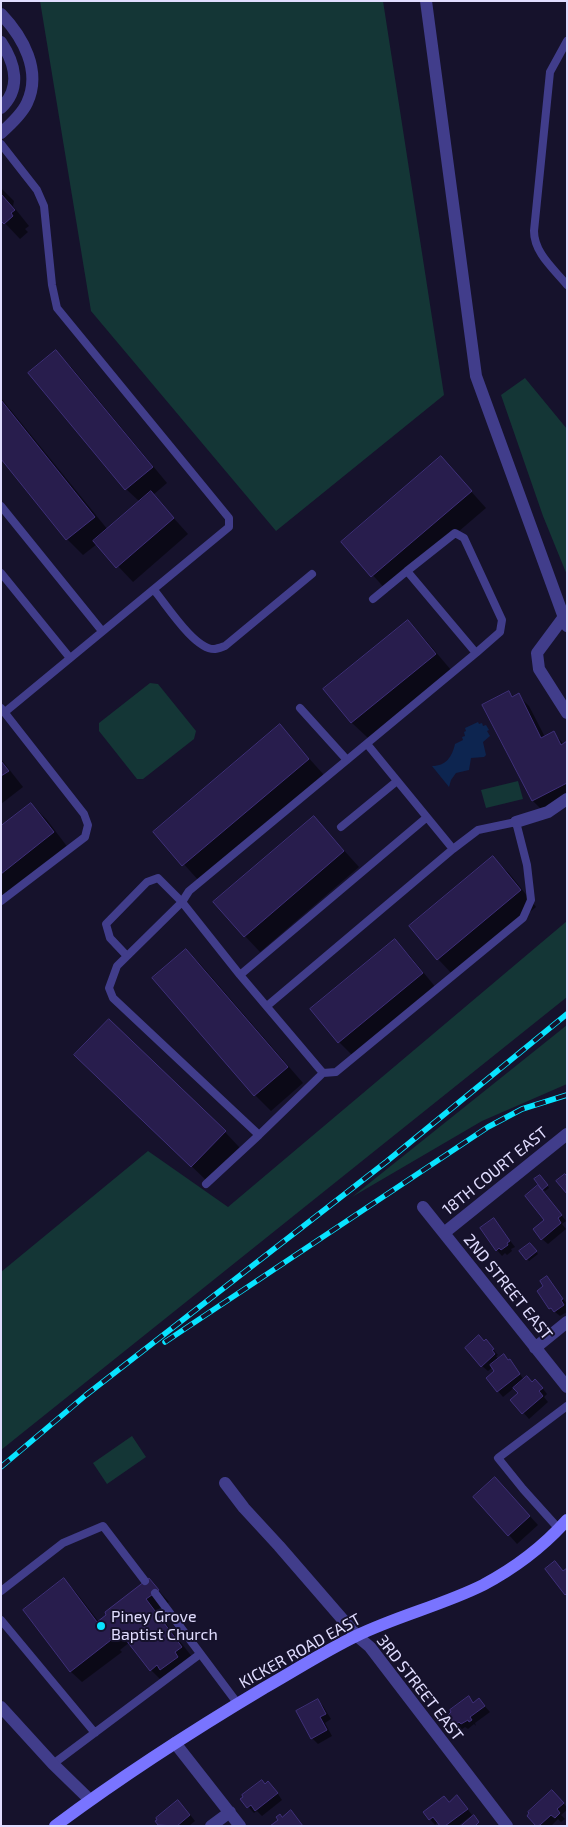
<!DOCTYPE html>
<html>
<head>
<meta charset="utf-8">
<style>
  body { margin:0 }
  #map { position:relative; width:568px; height:1827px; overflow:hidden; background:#16122c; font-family:"Exo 2",sans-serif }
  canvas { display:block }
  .frame { position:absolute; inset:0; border:2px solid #e1ddff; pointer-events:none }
</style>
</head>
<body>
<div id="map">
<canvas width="568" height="1827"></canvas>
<div class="frame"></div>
</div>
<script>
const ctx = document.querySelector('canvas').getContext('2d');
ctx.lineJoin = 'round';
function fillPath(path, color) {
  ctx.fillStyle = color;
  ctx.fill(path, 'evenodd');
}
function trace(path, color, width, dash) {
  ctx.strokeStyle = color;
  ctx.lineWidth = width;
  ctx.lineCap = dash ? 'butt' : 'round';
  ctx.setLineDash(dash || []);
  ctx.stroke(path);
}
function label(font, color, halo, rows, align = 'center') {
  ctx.font = font + ' "Exo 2",sans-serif';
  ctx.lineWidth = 4;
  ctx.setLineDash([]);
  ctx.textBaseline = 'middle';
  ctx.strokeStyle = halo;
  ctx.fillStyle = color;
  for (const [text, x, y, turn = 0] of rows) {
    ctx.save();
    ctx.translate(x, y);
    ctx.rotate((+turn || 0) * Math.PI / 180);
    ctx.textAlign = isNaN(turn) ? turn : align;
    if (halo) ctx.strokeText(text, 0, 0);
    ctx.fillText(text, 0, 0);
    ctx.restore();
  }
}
fillPath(new Path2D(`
  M40 1H383L444 395 276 531 91 311Z
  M525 378 567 429V575L543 516 501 395Z
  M150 683 158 684 196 731 194 739 143 779H137L99 731V723Z
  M518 781 523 799 486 808 481 790Z
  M567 921V997L1 1450V1272L148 1151 228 1207Z
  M567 1025V1084L482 1121 352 1197Z
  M132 1436 146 1457 107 1484 93 1463Z`), '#143636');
fillPath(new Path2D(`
  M478 722 479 724 482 723 483 726 486 725 489 730 487 731 490 736 483 742 486 755 484 757 471 758 469 770 456 773 451 780 449 787 432 766C446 766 452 757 455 744L463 740 462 737 465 736 464 732 466 731 465 728Z`), '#0d2550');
fillPath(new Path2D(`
  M1 188 14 201 13 206 29 226 25 229 28 232 20 239 1 219Z
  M56 352 72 368 167 483 153 495 188 534 133 582 97 544 83 555 67 539 1 457V398L108 530 140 502 126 489Z
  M441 458 486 508 388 592 343 542Z
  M408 621 423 637 451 670 368 738 352 723 325 690Z
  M509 692 514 697 518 695 529 706 545 737 553 733 564 744 567 743V800L544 812 533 801Z
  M280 726 324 775 199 881 155 832Z
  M1 759 23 787 1 804Z
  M31 804 47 820 69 849 1 902V828Z
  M314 817 359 867 260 952 245 936Z
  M493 858 509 873 536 907 453 975 438 959Z
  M395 941 410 956 437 989 355 1058 339 1042Z
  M186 950 202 966 303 1083 271 1111 255 1095 154 978Z
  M92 1071 225 1132 240 1148 208 1182Z
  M535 1179H542L549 1188 545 1191Z
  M544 1193 566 1221 562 1224 566 1229 548 1244 542 1239 546 1220Z
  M494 1220 515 1247 511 1249 512 1251 507 1255 505 1253 502 1256 497 1250Z
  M530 1244 538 1254 529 1261 521 1252Z
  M547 1278 567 1304V1312L560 1316 550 1308 545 1287Z
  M491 1347 498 1355 496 1356 499 1360H510L524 1380 541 1386 547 1394 544 1397 548 1402 529 1419 512 1400 519 1394 514 1388 503 1397 498 1391 496 1371 493 1367 488 1371 482 1366Z
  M503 1487 538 1525 517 1544 475 1497Z
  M64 1580 75 1591 99 1622 149 1580 169 1602 156 1611 193 1658 185 1664 188 1668 172 1680 168 1676 162 1681 151 1670 130 1642 120 1650 122 1652 82 1682 70 1671Z
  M468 1698 474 1704 479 1700 490 1712 475 1723 476 1726 474 1724 468 1729 465 1727 461 1730 456 1724Z
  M318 1701 323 1706 331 1719 325 1723 332 1736 318 1744 312 1738 298 1712Z
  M265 1785 274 1788 282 1800 262 1816 257 1811 254 1813 242 1800Z
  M552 1792 567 1807V1810L561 1815 565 1819 561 1822 558 1819 551 1826H537L528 1816Z
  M450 1803H463L472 1815 458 1826H441L438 1822 435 1825 430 1819Z
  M184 1807 195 1821 189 1826H161L157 1821Z`), '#0007');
const building = new Path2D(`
  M1 194 15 210 11 213 13 216 4 224 1 221Z
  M56 350 153 467 125 490 28 373Z
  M1 400 95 517 66 540 1 459Z
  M441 456 472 491 371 577 341 542Z
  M151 491 174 518 116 568 93 541Z
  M408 620 436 654 351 723 323 689Z
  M509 691 512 697 519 693 541 738 554 731 561 745 567 741V783L532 801 482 705Z
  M280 724 309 759 182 866 153 832Z
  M1 761 9 771 1 776Z
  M31 803 54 832 1 874V826Z
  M314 816 344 851 244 937 213 902Z
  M493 856 521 890 437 960 409 926Z
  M395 939 423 973 338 1043 310 1009Z
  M186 949 288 1067 254 1096 152 978Z
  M109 1019 226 1131 191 1167 74 1055Z
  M565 1174 567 1176V1194L556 1181Z
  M540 1175 548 1185 542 1190 534 1179Z
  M538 1185 562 1215 558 1218 561 1223 541 1240 533 1229 544 1220 525 1196Z
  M494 1218 510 1241 507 1243 508 1245 501 1250 499 1248 496 1251 480 1228Z
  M530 1243 537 1251 526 1260 519 1251Z
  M547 1276 563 1299 561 1300 564 1305 554 1312 551 1308 549 1309 537 1291 543 1286 540 1281Z
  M479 1335 484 1341 486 1339 494 1349 492 1350 495 1354 481 1367 465 1348Z
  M504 1354 508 1360 510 1359 520 1374 497 1392 486 1378 494 1371 490 1365Z
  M527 1376 532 1382 535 1379 543 1388 539 1391 543 1396 522 1414 510 1400 518 1393 513 1388Z
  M495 1477 530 1516 508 1536 473 1497Z
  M555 1561 563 1571 567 1568V1593L565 1595 545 1569Z
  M64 1578 97 1622 106 1615 105 1612 149 1578 159 1590 146 1599 182 1647 175 1652 178 1657 160 1670 157 1665 150 1671 119 1631 110 1638 111 1640 70 1672 23 1610Z
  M469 1696 473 1703 479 1698 485 1706 470 1717 472 1720 469 1722 468 1720 461 1724 459 1722 455 1725 448 1715 451 1712 450 1710Z
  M318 1699 326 1714 320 1717 327 1730 311 1739 296 1711Z
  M262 1780 265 1784 268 1781 278 1793 255 1811 251 1805 247 1808 240 1799 243 1797 242 1795Z
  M552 1790 564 1803 557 1809 560 1813 555 1818 551 1815 540 1825 536 1826 527 1816 529 1813 528 1812Z
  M457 1795 468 1809 445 1826H440L433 1817 429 1820 423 1812 444 1796 449 1802Z
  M178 1800 190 1815 177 1826 158 1825 155 1821 157 1820 156 1818Z
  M291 1810 303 1826H270L278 1820 276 1817 280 1814 282 1817Z
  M474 1815 479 1822 475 1826H461Z`);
fillPath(building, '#281d4d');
trace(building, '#3f3079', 1);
trace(new Path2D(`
  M567 41 550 72 534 231C534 253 554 269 567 285
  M1 144 37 190 44 206 52 285 57 308 229 518V527L5 712
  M1 506 102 631
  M1 573 70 658
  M154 590C166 604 194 649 214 649 217 649 222 647 225 646L312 574
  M373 599 407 571
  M1 708 84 814 88 825 85 837 1 901
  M300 708 347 760
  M367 744 453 849 478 830 516 822 527 865 531 900 523 918 336 1072 323 1073 259 1135 113 998 109 988 117 966 182 902 189 891 476 653 500 632 502 620 464 538 455 533 407 571 476 653
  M341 827 397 781
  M127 956 110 938 106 924 147 882 158 878 182 902 240 975 323 1073
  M240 975 426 818
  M267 1006 453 849
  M206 1184 259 1135
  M559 1529 523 1489 498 1458 567 1406
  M1 1591 63 1543 103 1526 145 1581
  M155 1593 238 1704
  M1 1620 95 1733
  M53 1764 200 1654`), '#413d8b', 8);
trace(new Path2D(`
  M426 1 476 376 567 626
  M1 14C23 37 42 71 27 103 22 114 10 125 1 133
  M1 42C15 63 22 88 1 108
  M563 618 537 653 539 669 567 713
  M516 822 548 812 567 799
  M423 1207 567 1387
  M444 1233 567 1134
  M535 1348 567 1322
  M225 1483 244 1508 279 1546 357 1636 370 1647 507 1826
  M1 1707 53 1764 90 1800
  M175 1743 240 1826
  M211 1826 230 1812`), '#413d8b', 12);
trace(new Path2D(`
  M55 1826C122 1776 192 1731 264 1688 294 1671 325 1651 356 1636 397 1616 443 1605 483 1585 515 1568 543 1547 567 1520`), '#7974ff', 12);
const rail = new Path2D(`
  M165 1342 488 1127 522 1109 567 1095
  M1 1467 86 1395 386 1162 567 1014`);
trace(rail, '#09e3ff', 5.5);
trace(rail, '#16122c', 4, [11]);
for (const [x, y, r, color] of [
  [101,1626,5,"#09e3ff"]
]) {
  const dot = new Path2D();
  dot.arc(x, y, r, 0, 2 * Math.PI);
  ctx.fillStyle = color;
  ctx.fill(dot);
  trace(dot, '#16122c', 2);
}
label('16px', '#e1ddff', '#16122c', [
  ["18TH COURT EAST",495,1171,-39],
  ["2ND STREET EAST",508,1287,51],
  ["KICKER ROAD EAST",300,1651,-29],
  ["3RD STREET EAST",420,1688,52]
]);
label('16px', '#e1ddff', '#16122c', [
  ["Piney Grove",111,1617],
  ["Baptist Church",111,1635]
], 'left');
</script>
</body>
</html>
